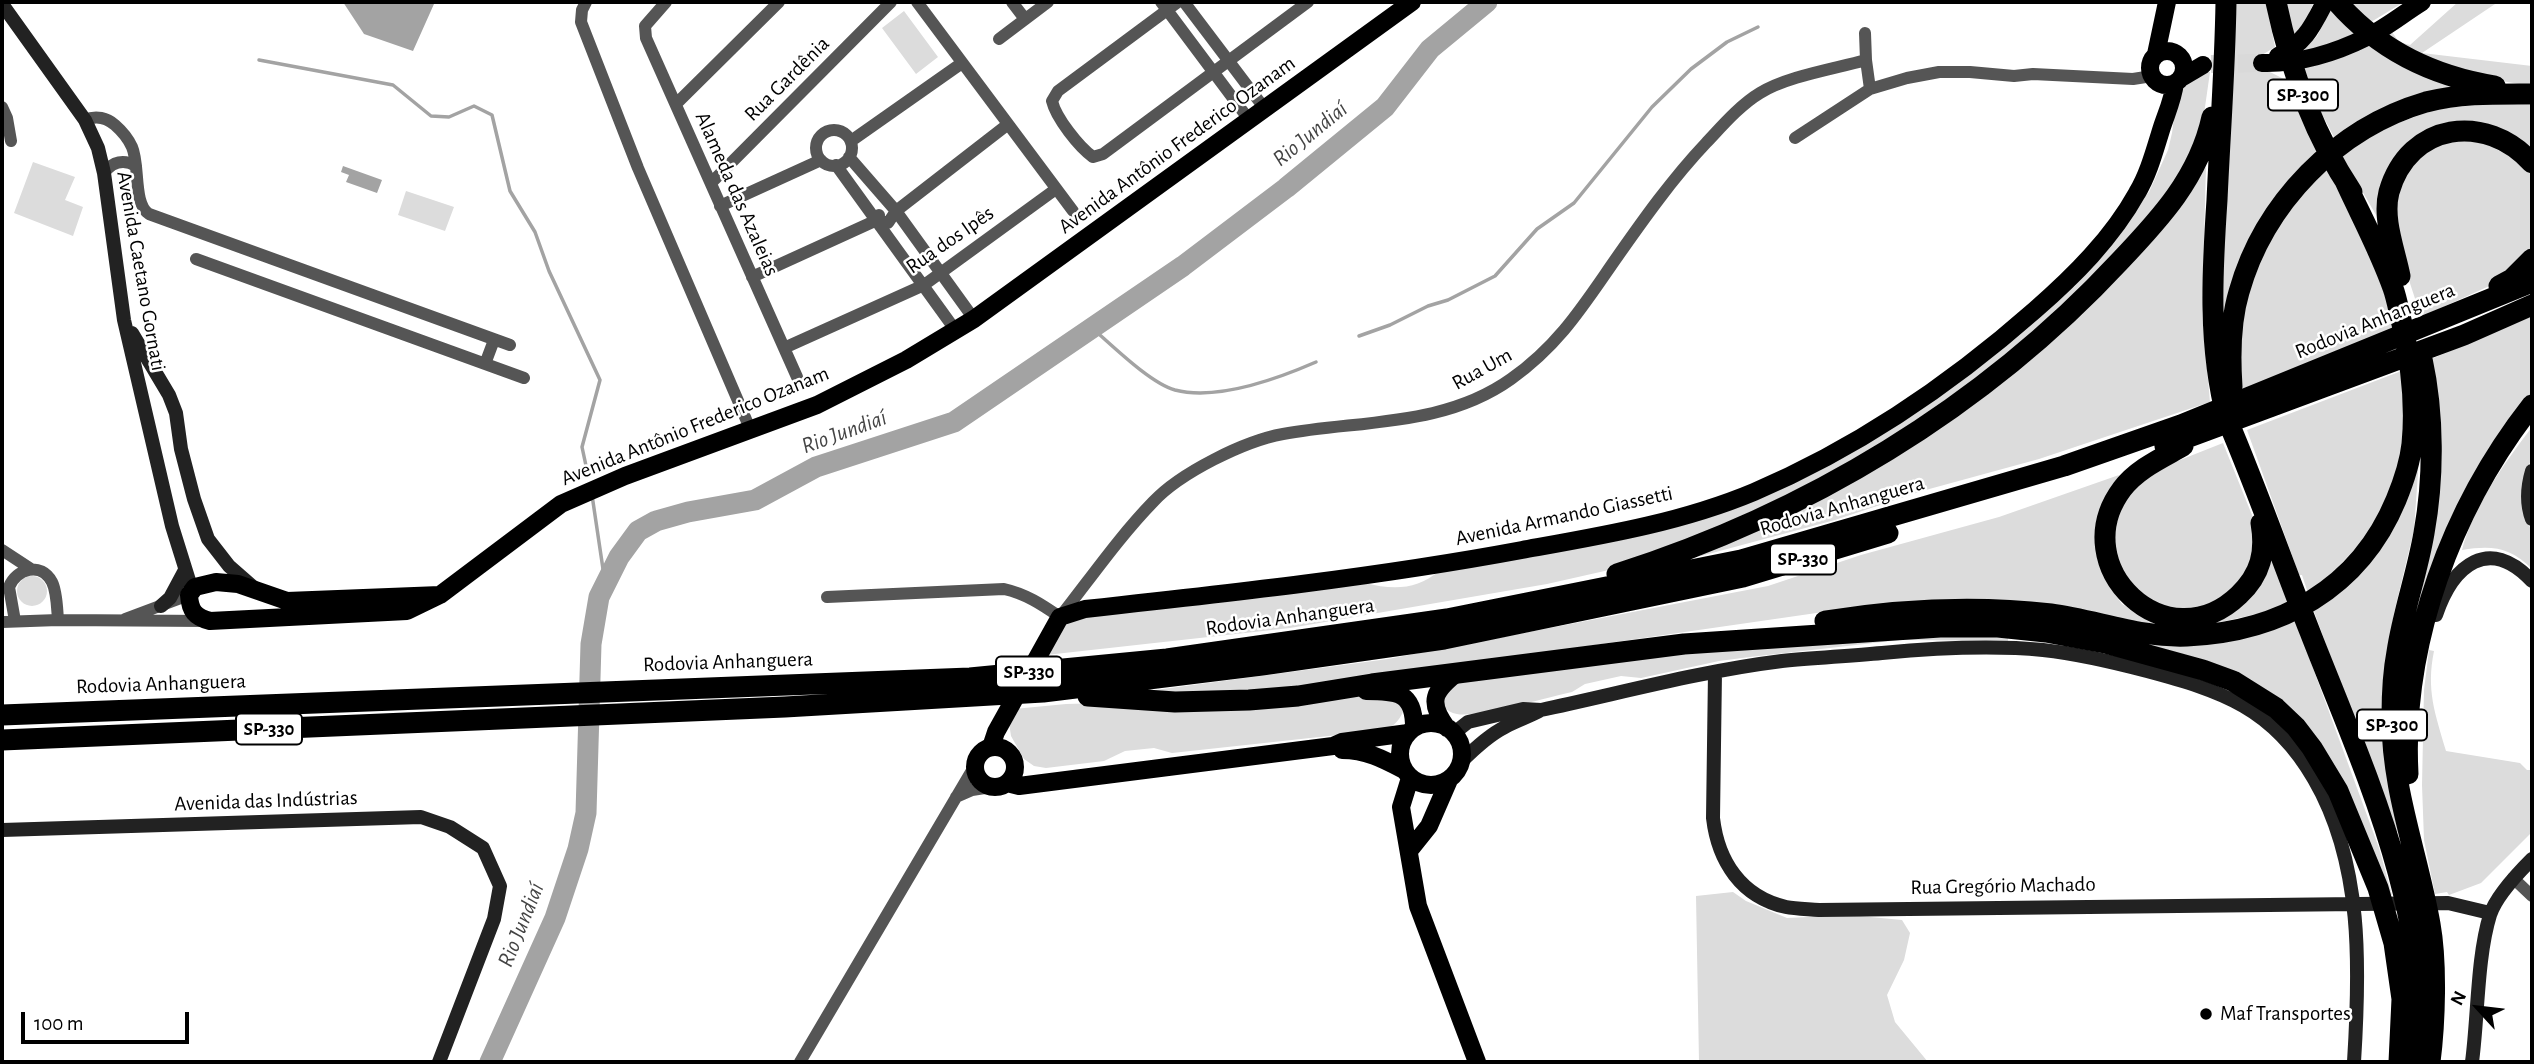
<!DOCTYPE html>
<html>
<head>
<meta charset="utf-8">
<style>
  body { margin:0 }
  #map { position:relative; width:2534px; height:1064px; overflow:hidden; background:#fff; font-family:"Alegreya Sans",sans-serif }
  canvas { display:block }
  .frame { position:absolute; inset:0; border:4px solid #000; pointer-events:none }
  .north { position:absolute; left:2443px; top:973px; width:70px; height:70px; -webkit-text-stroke:5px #fff; paint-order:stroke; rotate:297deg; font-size:19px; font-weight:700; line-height:28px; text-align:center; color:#000 }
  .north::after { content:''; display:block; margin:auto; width:24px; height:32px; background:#000; clip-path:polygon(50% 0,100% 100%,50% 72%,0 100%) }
  .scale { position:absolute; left:21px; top:1012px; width:168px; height:32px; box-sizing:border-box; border:4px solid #000; border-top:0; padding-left:9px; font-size:21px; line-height:24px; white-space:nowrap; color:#000; -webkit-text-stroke:5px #fff; paint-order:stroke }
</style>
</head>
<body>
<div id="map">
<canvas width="2534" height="1064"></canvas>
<div class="frame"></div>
<div class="north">N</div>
<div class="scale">100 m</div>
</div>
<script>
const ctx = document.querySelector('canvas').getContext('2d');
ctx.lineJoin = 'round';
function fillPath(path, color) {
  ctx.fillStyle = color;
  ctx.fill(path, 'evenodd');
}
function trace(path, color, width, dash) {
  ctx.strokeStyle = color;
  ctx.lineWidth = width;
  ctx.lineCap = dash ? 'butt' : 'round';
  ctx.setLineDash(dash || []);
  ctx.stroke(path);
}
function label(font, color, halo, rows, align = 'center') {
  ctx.font = font + ' "Alegreya Sans",sans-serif';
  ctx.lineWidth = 5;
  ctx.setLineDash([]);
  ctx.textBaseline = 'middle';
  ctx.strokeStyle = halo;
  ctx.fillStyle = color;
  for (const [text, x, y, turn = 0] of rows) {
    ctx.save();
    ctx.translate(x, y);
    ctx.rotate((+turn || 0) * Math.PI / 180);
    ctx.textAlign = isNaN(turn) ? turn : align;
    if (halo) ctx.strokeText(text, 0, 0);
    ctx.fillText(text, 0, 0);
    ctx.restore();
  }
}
fillPath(new Path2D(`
  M2234 2H2266L2275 47 2262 55 2266 70 2286 80 2319 154 2223 324 2221 287Z
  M2286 2H2314L2305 22 2294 37Z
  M2344 2H2404L2366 25Z
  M2458 2H2498L2422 53 2532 66V86L2471 76 2382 38 2392 32 2399 42 2410 45Z
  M2332 8 2355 33 2329 45 2299 55 2317 36Z
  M904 11 938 57 916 74 882 28Z
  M2370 44 2451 83 2455 89 2335 139 2313 97 2302 67Z
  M2200 72H2210L2201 135 2172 190 2077 297 1938 411 1793 497 1609 570 1547 584 1290 628 1046 655 1065 624 1081 618 1365 583C1393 590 1417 590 1439 571L1731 507 2008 340 2075 286 2136 204 2149 192 2168 150 2172 133 2176 102 2181 88Z
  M2497 103 2532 105V153L2433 130 2379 220 2341 155 2385 128 2436 109Z
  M2471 136 2532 168V253L2507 278 2421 317 2392 228V198L2423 149Z
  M33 162 75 177 65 200 83 207 73 236 14 213Z
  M2206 167 2202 312 2210 402 2039 459 1922 491 1835 520 1701 556 1699 552 1891 454 2172 212Z
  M2326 168 2371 250 2395 329 2237 392 2240 312 2268 245 2289 209Z
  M406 191 454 207 445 231 398 215Z
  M2532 316V392L2508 423 2412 632 2428 563 2429 360Z
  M2404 370 2407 448 2375 529 2309 596 2302 575H2299L2247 430Z
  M2532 427V459L2527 468 2524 511 2532 533V569C2510 547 2492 545 2462 550 2474 505 2504 464 2532 427Z
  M2223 443 2254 520 2258 538 2241 586 2198 612 2153 606 2119 571 2114 531 2125 499 2136 484 2175 462Z
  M2419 459 2414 530 2394 613 2386 662 2400 831 2395 833 2312 606 2334 591Z
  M2119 475 2106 498 2099 560 2111 589 2122 604 2143 616 2205 622 2269 544 2292 606 2190 629 1865 606 1276 691 1201 696 1155 690 1388 659 1768 586 1861 555 1999 517Z
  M17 591a15 15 0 1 1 30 0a15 15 0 1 1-30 0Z
  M2295 619 2379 848 2392 895H2385L2303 729 2140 645Z
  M2008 634V641L1900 640 1750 657 1719 661 1641 678 1621 676 1585 684 1572 692C1549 697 1475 718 1457 714 1445 712 1443 705 1440 695L1452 683 1542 669 1811 641Z
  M2429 650 2434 651C2426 690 2435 713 2446 751L2520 763 2527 770H2532V832L2481 883 2449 895 2447 892 2435 894 2424 840 2422 785 2424 690Z
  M1364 696C1380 696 1398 695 1403 712 1398 722 1394 726 1384 730L1172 753 1154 748 1125 751 1104 761 1046 768 1034 766 1024 759 1011 736 1009 723 1014 709 1066 704Z
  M1733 892 1746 901 1787 918 1849 915 1902 920 1910 933 1904 960 1887 995 1895 1022 1928 1062H1699L1696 896Z`), '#dcdcdc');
fillPath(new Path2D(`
  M343 2H434V4L413 51 364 34Z
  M343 166 382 180 377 193 346 182 349 175 341 172Z`), '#a3a3a3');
trace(new Path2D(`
  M259 60 393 85 431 116 449 117 474 106 492 115 510 191 535 232 549 271 600 380 582 447 588 475
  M1092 328C1113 346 1150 383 1175 390 1218 401 1277 379 1316 362
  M1359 336 1390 325 1428 306 1448 300 1495 276 1537 229 1574 203 1652 107 1691 69 1727 42 1758 27
  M592 495 603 569 599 597`), '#a3a3a3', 3.5);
trace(new Path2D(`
  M490 1062 555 918 578 849 586 813 591 644 599 597 619 557 638 531 656 521 688 512 755 500 816 467 954 422 1183 266 1286 188 1385 107 1430 49 1487 2`), '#a3a3a3', 21);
trace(new Path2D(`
  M2211 64 2262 63`), '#d9d9d9', 18, [18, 9]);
trace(new Path2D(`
  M586 2 582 10 581 22 638 168 751 431
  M666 2 645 26 646 38 797 377
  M917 2 1073 211
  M1012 2 1025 19
  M1161 2 1250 121
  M1178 2 1058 91 1052 101C1056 118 1079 147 1093 157L1103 154 1308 2
  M1184 2 1265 109
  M1865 33 1866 60 1870 89
  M999 39 1048 2
  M676 104 779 2
  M2 107 7 118 11 141
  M85 120C96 115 107 118 115 125 123 132 128 138 132 147 140 165 133 204 149 214L510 345
  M816 148a18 18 0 1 1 36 0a18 18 0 1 1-36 0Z
  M1795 138 1870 89 1907 78 1939 72H1970L2014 76 2033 74 2133 79 2152 76
  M851 141 962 63
  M849 157 896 211 974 319
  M836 165 956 331
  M104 173C113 161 124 159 136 166
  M711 183 891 2
  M720 206 821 160
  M877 220 888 223 896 211 1007 125
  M196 259 524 378
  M752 277 877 220 879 215
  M784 348 924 285 1056 189
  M485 364 494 340
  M2 550 31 569
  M827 597 1004 589C1026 594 1041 604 1060 617 1090 579 1119 537 1153 502 1180 473 1244 441 1283 434 1360 420 1444 427 1511 379 1559 345 1583 306 1615 260 1643 220 1672 179 1706 143 1722 126 1740 105 1760 93 1788 76 1834 69 1866 60
  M125 619 189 595
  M15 621 9 587C16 569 41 561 52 582 57 592 57 608 58 620
  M2 622 58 620 208 621
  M956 797 972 790 991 787
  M2513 878 2532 896
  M800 1062 974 767`), '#555', 12);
trace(new Path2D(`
  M2 4 85 120 98 148 104 173 124 320 172 526 192 590
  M132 333 169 395 176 413 181 449 194 499 208 539 229 566 253 587
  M2532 471C2527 488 2526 503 2532 519
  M161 606 170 598 185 570
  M2436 615C2453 565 2489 535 2532 581
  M1715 672 1713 818C1718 861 1741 897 1786 907 1796 909 1808 909 1819 910L2448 903 2490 913
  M1454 733 1468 722 1523 709 1541 710C1621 693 1701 671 1782 661 1815 658 1848 656 1882 653 1935 648 1990 645 2043 650 2079 654 2113 662 2147 671 2222 691 2273 708 2314 779 2363 863 2360 968 2354 1062
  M1461 762C1474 749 1489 735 1505 727 1517 720 1529 717 1541 710
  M2 830 421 817 450 827 483 848 500 886 494 919 439 1062
  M2472 1062C2478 1018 2477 957 2490 915 2496 896 2518 873 2532 859`), '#222', 14);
trace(new Path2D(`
  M2150 68a17 17 0 1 1 34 0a17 17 0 1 1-34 0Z
  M2156 54 2167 2
  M2278 56C2305 43 2312 27 2325 2
  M2262 63C2298 64 2335 53 2367 37 2386 28 2404 13 2422 2
  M2181 78 2203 65
  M440 595 287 601 238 584 216 582 195 587 189 595C190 611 195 617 210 621L407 611 440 595 561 504 625 476 817 405 906 360 974 319 1412 2
  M1366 691C1397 691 1414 692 1414 727
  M1400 754a31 31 0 1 1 62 0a31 31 0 1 1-62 0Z
  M1447 728C1427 701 1434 691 1458 672
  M975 767a20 20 0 1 1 40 0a20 20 0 1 1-40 0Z
  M991 747 996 732 1060 617 1085 609C1231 593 1377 577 1522 550 1600 536 1680 523 1754 492 1857 448 1951 384 2035 310 2074 276 2112 238 2137 193 2149 173 2155 149 2162 127 2167 112 2173 99 2175 83
  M1342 750C1366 750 1383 759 1404 770
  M1410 778 1401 807 1418 906 1477 1062
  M1007 783 1019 786 1333 746 1342 742 1408 733
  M1409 851 1429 826 1449 780`), '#000', 18);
trace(new Path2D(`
  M2226 2C2225 68 2220 134 2217 200 2212 274 2208 346 2227 419 2257 489 2282 561 2310 632 2360 761 2437 922 2415 1062
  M2276 2C2290 68 2314 135 2352 192
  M2337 2C2379 50 2432 76 2495 86
  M2400 276C2395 250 2382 219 2389 192 2409 122 2486 112 2532 163
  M2499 286 2512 279 2532 259
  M2422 359C2434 414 2434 478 2424 533 2417 574 2403 612 2397 652 2393 673 2392 695 2392 716 2391 788 2418 855 2430 924 2437 963 2435 1023 2430 1062
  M2232 387C2230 357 2230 322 2239 292 2264 203 2337 128 2426 102 2461 93 2497 94 2532 94
  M2165 446 2464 335 2532 305
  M2183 446C2162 458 2137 469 2122 489 2064 567 2167 664 2239 595 2261 574 2266 552 2261 523
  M1617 574C1806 514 1983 408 2119 262 2160 219 2199 177 2212 117
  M1825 621C1900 609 1975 605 2051 614 2096 620 2141 638 2187 636 2280 632 2359 589 2396 500 2403 483 2410 463 2412 444 2416 404 2411 363 2402 324 2399 312 2397 299 2393 288 2380 251 2361 216 2345 181
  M1088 696 1175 702 1249 700 1298 696 1372 684 1684 644 1940 627H1998L2046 632 2105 643 2203 670 2233 681 2276 708 2296 727 2312 748 2338 791 2378 888 2394 943 2402 999 2399 1062
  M2 715 970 678 1167 659 1447 619 1741 560 2064 466 2181 425 2532 282
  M2 740 785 707 1043 692 1262 665 1444 639 1743 577 1888 533
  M2408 774C2401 643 2452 507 2532 405`), '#000', 21);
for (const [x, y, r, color] of [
  [2206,1014,7,"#000"]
]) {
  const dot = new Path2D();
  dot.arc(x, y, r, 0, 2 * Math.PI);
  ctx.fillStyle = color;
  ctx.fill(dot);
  trace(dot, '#fff', 2.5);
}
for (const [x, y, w] of [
  [2303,95,70],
  [1803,559,66],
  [1029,672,66],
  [2392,725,70],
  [269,729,66]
]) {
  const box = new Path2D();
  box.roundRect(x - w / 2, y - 15.5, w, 31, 5);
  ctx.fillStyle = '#fff';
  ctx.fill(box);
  trace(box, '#000', 2);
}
label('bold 19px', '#000', null, [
  ["SP-300",2303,95],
  ["SP-330",1803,559],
  ["SP-330",1029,672],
  ["SP-300",2392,725],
  ["SP-330",269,729]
]);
label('21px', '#000', '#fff', [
  ["Rua Gardênia",787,79,-45],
  ["Avenida Antônio Frederico Ozanam",1177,145,-36],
  ["Alameda das Azaleias",737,194,66],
  ["Rua dos Ipês",950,240,-35],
  ["Avenida Caetano Gornati",141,271,80],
  ["Rodovia Anhanguera",2375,321,-22],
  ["Rua Um",1482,369,-29],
  ["Avenida Antônio Frederico Ozanam",695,426,-22],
  ["Rodovia Anhanguera",1842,506,-16],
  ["Avenida Armando Giassetti",1564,516,-12],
  ["Rodovia Anhanguera",1290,617,-8],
  ["Rodovia Anhanguera",728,662,-2],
  ["Rodovia Anhanguera",161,684,-2],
  ["Avenida das Indústrias",266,801,-2],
  ["Rua Gregório Machado",2003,886,-1]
]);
label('21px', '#000', '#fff', [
  ["Maf Transportes",2220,1014]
], 'left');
label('italic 23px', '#444', '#fff', [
  ["Rio Jundiaí",1310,134,-39],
  ["Rio Jundiaí",844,432,-20],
  ["Rio Jundiaí",521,925,-68]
]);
</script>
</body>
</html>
